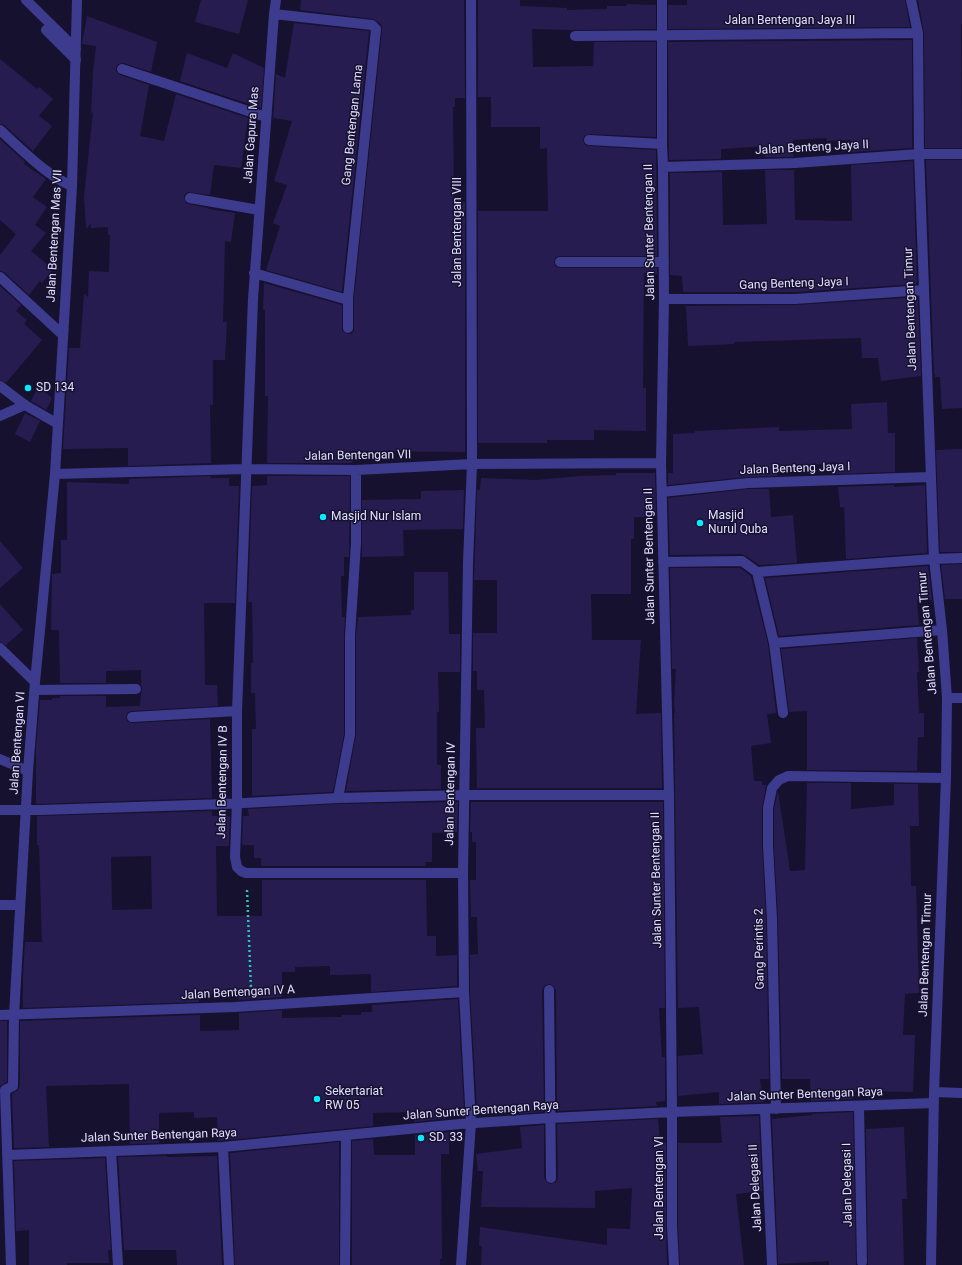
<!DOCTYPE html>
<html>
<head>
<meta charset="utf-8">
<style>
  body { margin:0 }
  canvas { display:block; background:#16112e }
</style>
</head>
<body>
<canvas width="962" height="1265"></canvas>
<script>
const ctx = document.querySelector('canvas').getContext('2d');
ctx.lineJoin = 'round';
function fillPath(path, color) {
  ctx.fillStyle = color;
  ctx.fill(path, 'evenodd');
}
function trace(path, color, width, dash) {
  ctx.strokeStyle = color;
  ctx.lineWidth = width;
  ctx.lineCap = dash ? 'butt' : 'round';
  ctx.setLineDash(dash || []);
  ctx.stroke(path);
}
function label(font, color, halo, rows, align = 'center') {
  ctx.font = font + ' Roboto,sans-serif';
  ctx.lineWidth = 3;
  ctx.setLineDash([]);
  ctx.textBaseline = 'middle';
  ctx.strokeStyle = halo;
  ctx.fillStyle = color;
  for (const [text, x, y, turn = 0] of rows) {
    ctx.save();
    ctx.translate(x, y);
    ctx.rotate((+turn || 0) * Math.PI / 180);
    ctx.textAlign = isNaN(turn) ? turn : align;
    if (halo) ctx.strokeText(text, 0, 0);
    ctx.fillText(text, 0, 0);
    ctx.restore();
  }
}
fillPath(new Path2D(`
  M201 0H248L239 34 195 22Z
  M301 0H464L465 98H455V107H453L454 202H465V452L352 451V463H267L268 396H265V310H263L264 283 342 305V331L348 334H351L354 331V298L382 30 381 24 373 19 300 10Z
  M478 0H520V6L567 8V10L607 9V6H627V4L656 5V29L572 30 532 29 533 67 593 66 594 42H656V137L589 134 584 136 583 140 585 145 589 146 656 150 657 256H560L556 257 554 262 555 266 560 268H657V274L644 273 643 388H646V431L594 430V440H547V443H478V211H548L547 148 540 149V127H491V97H478Z
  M687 0H905L910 27 668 29V5H687Z
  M918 0H962V24H961L962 148H925L924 33Z
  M87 16 157 42 151 72 124 63 118 64 116 67V71L120 75 149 85 140 136 164 141 176 94 248 118 241 168 214 165 210 195 188 192 185 194 184 197 186 203 189 204 208 208V209L235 213 231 242 225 241 223 322H227L225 360H213V405H210L211 463 128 466V448L63 449 69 348H80L84 294 88 297 89 271 109 272 110 235H108V227L91 228V223L86 229 84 197 93 111 91 115 93 71 96 46 82 44Z
  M294 23 369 31 342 292 266 270 280 226 273 223 287 185 274 181 292 121 273 118 276 74 285 78Z
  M912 40V148L851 152 850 140 827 141V138L793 140V157H765V146L721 149V159L669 160 668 42Z
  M187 53 227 68 233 53 264 68 261 108 180 81Z
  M0 59 37 89 39 87 53 99 39 116 52 126 33 151 4 125 0 124Z
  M0 139 25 162 24 164 46 179 33 197 47 207 35 225 46 233 31 251 53 269 42 283 40 281 29 295 4 272 0 271V255L16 234 0 220Z
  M926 160H962V408L942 409 940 377H935V374H934Z
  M913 161 917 284 795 292H683L682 276 670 275V173L722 172 723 225 767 224 765 170H794L795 220 852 221 851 165Z
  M0 286 21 305 16 311 27 320 24 324 42 340 6 383 0 380Z
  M918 297 921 376 881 381 878 358H862L861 338 734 342V344L688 346 686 306 795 305Z
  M38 387 52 398 46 410 31 401Z
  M887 402 888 433H895V472L837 474 835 462 777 470V476L747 477 668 485V473H673V434L695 433V431L779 427V431L852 429 851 404Z
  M25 413 40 421 30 442 15 434Z
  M962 449V552H940L936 450Z
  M616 473H655L656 517H634V539H631V594H591L592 640H641L636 714 661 713 662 788H477L476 728H485L484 690H477V671H473V633H497V580H474L477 490H480L481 478 536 480 580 476 616 475Z
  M211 476V478H229V486H239L235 603H204L205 685H217L218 706 132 711 128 712 126 717 127 721 132 723 210 719 212 798 36 804V748L40 700H52V698H60V696H106V707L140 706 141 693 142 689 141 685V670L106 671V683H60L59 630H51L52 578V574L61 573V540H67V482L129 484V479Z
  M267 476H350L349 557H344V576H341L342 617H345L344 636V734L333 792 252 796V729H256L255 693H251V663H253L252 602H248L252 486 267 485Z
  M894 485V487L925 485 927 553 846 559 844 507H840L838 487Z
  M748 489H769L771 517 793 515 797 563 759 565 746 556 742 554 670 555 668 498Z
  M464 490 463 529 403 530 404 556 362 557V500L421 499V491Z
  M0 541 23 568 0 588Z
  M962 564V599H945L941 565Z
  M928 566 932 600H917L919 625 779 636 765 578Z
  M670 568H740L751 576 768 644 776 713 767 714 771 743 751 746 754 781H762V785H766L762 808V846L766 919 769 1079H760L763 1102 719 1104V1092L678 1096V1056L703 1054 699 1007 678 1008 674 713H675L674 703 676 669H672Z
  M414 572H448L449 634H460V672H438L439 712H437V765H441V789L346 791 356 735V636L358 617 411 615V610H414Z
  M0 604 23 630 6 645 0 642Z
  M917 638 919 672H917L919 713H924V737H918L917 771 807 770V711L789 712 781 649Z
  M807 783H851V809L894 805V784H918L919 826H910L911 886H916L919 993 905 994 903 1035H915L913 1092 852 1091V1099L811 1101 810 1079H782L778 919 774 846V809L778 791 790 871 805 870Z
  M458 802 457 832 432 833V862H425L426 866H261V858H254V845H242L243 816H249L248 809 338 804Z
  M471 802H663L665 1008H659L662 1057H665V1101L656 1102 657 1106 557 1111 556 990 552 985 549 984 544 986 542 990 544 1112 519 1114V1109H477L470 992V955L478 954 477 917H471L470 880H476V842H472V832H470Z
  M212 811V816H230L229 846H216L217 916H262V880H426L427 936H436V956L457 955V986L371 992V974L330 975V966L295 967V972H282V997L239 1000 238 995H199V1002L23 1008V977L25 942H42L39 845H37V816ZM151 856 152 909 112 910 111 857Z
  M458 999 464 1110H449V1118L414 1122V1112L373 1113V1126L218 1141 217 1117 194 1118V1112L159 1113V1143L130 1144 129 1084 46 1086 49 1147 14 1148 12 1094 18 1090 20 1086V1021L200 1015V1031L239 1030V1013L282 1010V1018L342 1017V1015H361V1012H372V1005Z
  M0 1021H7V1082L0 1086Z
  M853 1112 856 1265H829V1261L778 1264 772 1119 812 1115V1114Z
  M759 1116 762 1191 736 1194 744 1265H680L678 1226V1143H722L720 1117Z
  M658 1119 660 1143H666V1226L667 1265H481L482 1246H479L480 1227 607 1245V1228L630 1229 632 1188 595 1191V1208L481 1207 483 1171H478L476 1154 522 1148 520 1127 544 1125V1178L548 1183 551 1184 556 1182 558 1178 557 1124Z
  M904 1127 907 1199H902L904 1265H868L866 1129Z
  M449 1132V1154H441L442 1259H440V1265H352V1141L373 1139 374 1155H415V1135Z
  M339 1142V1265H235L230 1153Z
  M167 1156V1157L217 1156 222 1265H177L176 1250H124L118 1157Z
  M105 1158 111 1250H108L109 1263H67V1265H29V1230L16 1231 14 1161Z`), '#261c4f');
trace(new Path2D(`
  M247 890 251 989`), '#2dc3b8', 2.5, [2, 3]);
trace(new Path2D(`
  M46 30 76 60
  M0 416 25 405
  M35 690 136 689
  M0 905H19`), '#3d3b8e', 10);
trace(new Path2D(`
  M26 0 76 49
  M276 0 274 14 253 299 237 711V803L235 857 237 867 241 871 246 873H463
  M662 0V144L663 167 664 299 661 463 669 795 672 1112V1226L674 1265
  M911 0 918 33 919 154 934 559 942 630 947 698 946 778 934 1092 931 1265
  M274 14 372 25 376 29 348 298V328
  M575 36 918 33
  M122 69 266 117
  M0 130C20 148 47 176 72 186
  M589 140 662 144
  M663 167 795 163 919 154H962
  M190 198 259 210
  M560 262H664
  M254 273 348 300
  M0 277 63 335
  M664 299H795L924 290
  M0 386 25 405 58 424
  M55 474 246 469 356 470 472 464 661 463
  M662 492 748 483 930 477
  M663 562 742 561 757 572 934 559 962 558
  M757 572 774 643 783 713
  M774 643 942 630
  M0 648 35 682
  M947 698H962
  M132 717 237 711
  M0 759 28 771
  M338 798 350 735V636L356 543V470
  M0 810H41L225 804 338 798 464 795H669
  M549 990 551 1178
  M0 1015 235 1007 464 992
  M934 1092 962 1093
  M859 1106 862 1262
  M776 1109 772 919 768 846V808L772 788 779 780 788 776 946 778
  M765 1110 772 1265
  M223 1147 229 1265
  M111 1151 118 1265
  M7 1155 223 1147 460 1124 551 1118 672 1112 934 1103
  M11 1265 5 1090 13 1086 14 1015 28 771 35 682 55 474 72 186 77 0
  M345 1265 346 1135
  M461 1265 471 1123 464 992 463 873 468 563 472 464 471 0`), '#3d3b8e', 10);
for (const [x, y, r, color] of [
  [28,388,4,"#0aeaff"],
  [323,517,4,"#0aeaff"],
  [700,523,4,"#0aeaff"],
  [317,1099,4,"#0aeaff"],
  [421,1138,4,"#0aeaff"]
]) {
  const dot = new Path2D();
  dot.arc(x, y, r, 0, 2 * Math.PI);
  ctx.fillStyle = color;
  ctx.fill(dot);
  trace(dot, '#16112e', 1.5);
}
label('12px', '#e1deff', '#16112e', [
  ["Jalan Bentengan Jaya III",790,21],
  ["Gang Bentengan Lama",353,125,-84],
  ["Jalan Gapura Mas",252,135,-86],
  ["Jalan Benteng Jaya II",812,148,-3],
  ["Jalan Bentengan VIII",458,232,-90],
  ["Jalan Sunter Bentengan II",650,232,-91],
  ["Jalan Bentengan Mas VII",55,236,-87],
  ["Gang Benteng Jaya I",794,284,-2],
  ["Jalan Bentengan Timur",911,309,-92],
  ["Jalan Bentengan VII",358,456,-1],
  ["Jalan Benteng Jaya I",795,469,-2],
  ["Jalan Sunter Bentengan II",650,556,-91],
  ["Jalan Bentengan Timur",928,633,-95],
  ["Jalan Bentengan VI",18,743,-86],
  ["Jalan Bentengan IV B",223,782,-89],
  ["Jalan Bentengan IV",451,794,-89],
  ["Jalan Sunter Bentengan II",657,880,-91],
  ["Gang Perintis 2",760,949,-91],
  ["Jalan Bentengan Timur",926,955,-88],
  ["Jalan Bentengan IV A",238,993,-3],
  ["Jalan Sunter Bentengan Raya",805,1095,-2],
  ["Jalan Sunter Bentengan Raya",481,1111,-4],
  ["Jalan Sunter Bentengan Raya",159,1136,-2],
  ["Jalan Delegasi I",848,1185,-91],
  ["Jalan Bentengan VI",660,1188,-90],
  ["Jalan Delegasi II",756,1188,-93]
]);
label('12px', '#e1deff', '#16112e', [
  ["SD 134",36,388],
  ["Masjid",708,516],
  ["Nurul Quba",708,530],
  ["Masjid Nur Islam",331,517],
  ["Sekertariat",325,1092],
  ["RW 05",325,1106],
  ["SD. 33",429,1138]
], 'left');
</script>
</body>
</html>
